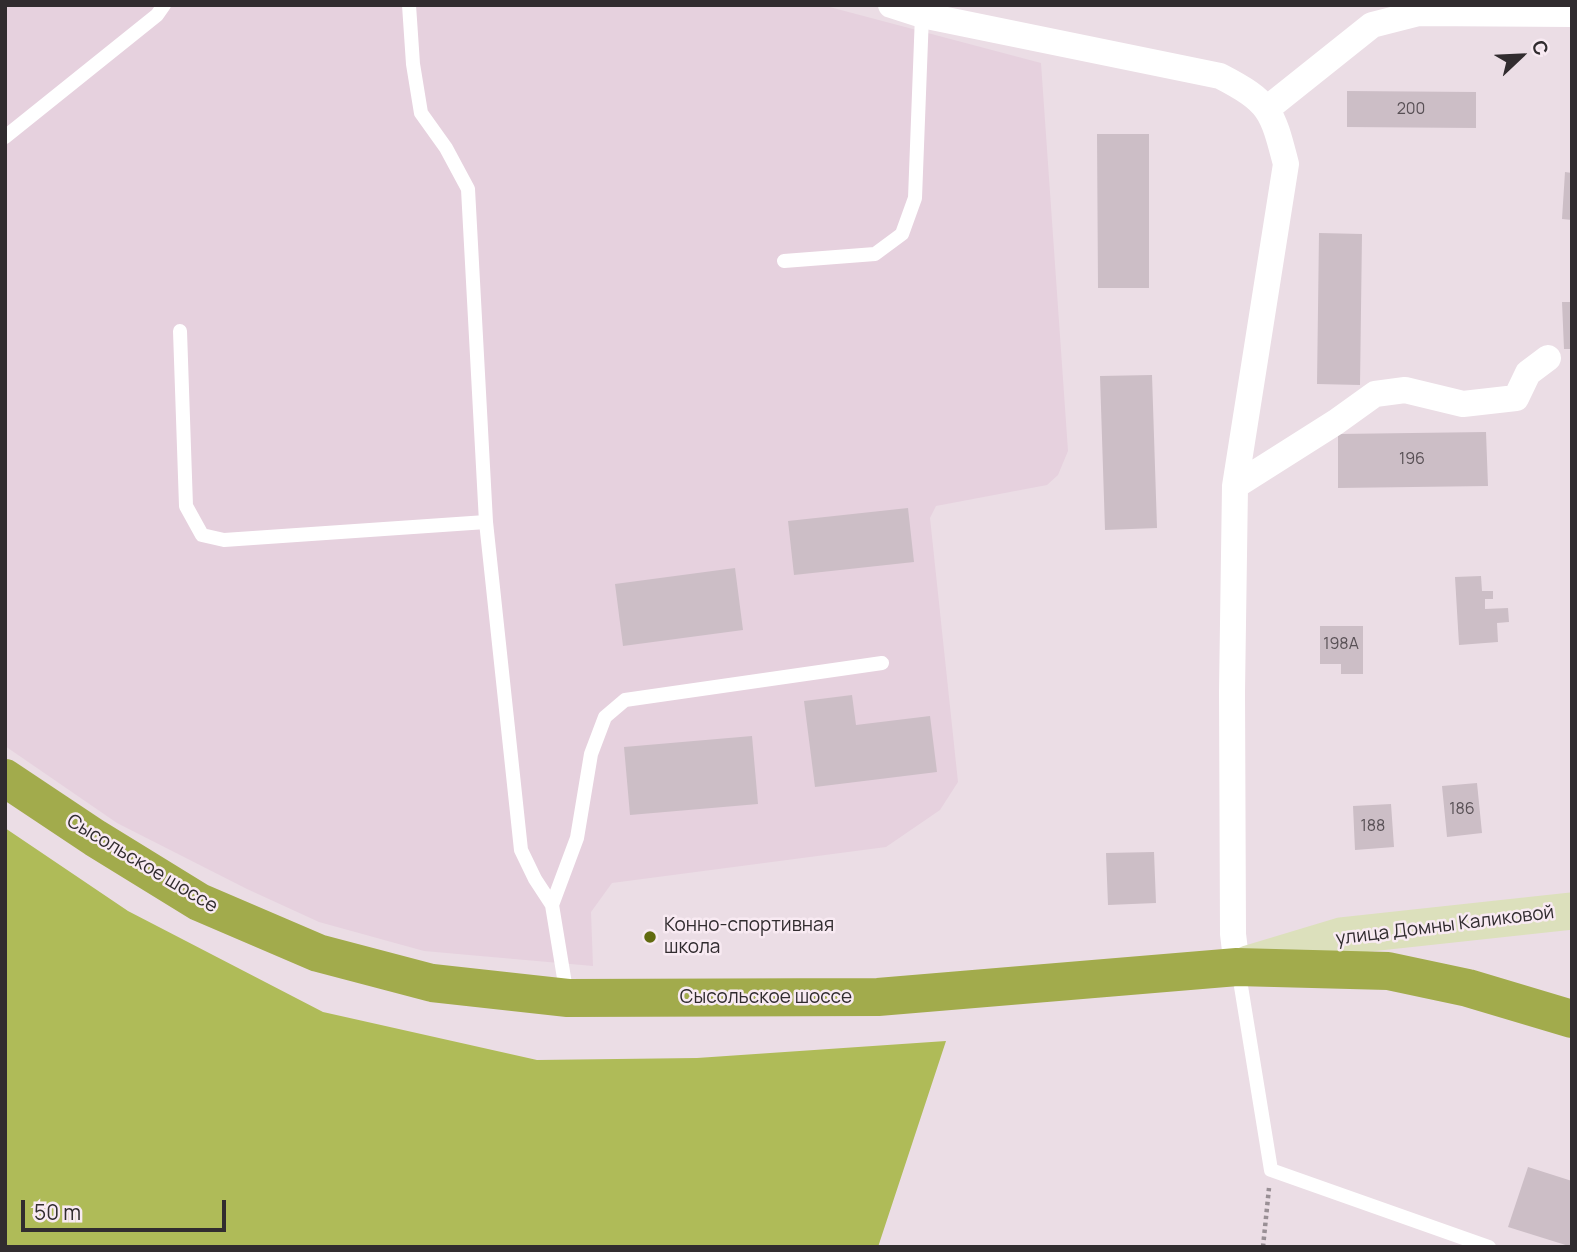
<!DOCTYPE html>
<html>
<head>
<meta charset="utf-8">
<style>
  body { margin:0 }
  #map { position:relative; width:1577px; height:1252px; overflow:hidden; background:#ebdde5; font-family:Manrope,sans-serif }
  canvas { display:block }
  .frame { position:absolute; inset:0; border:7px solid #312c2f; pointer-events:none }
  .north { position:absolute; left:1486px; top:21px; width:70px; height:70px; -webkit-text-stroke:5px #f8eaf2; paint-order:stroke; rotate:67deg; font-size:19px; font-weight:700; line-height:28px; text-align:center; color:#312c2f }
  .north::after { content:''; display:block; margin:auto; width:24px; height:32px; background:#312c2f; clip-path:polygon(50% 0,100% 100%,50% 72%,0 100%) }
  .scale { position:absolute; left:21px; top:1200px; width:205px; height:32px; box-sizing:border-box; border:4px solid #312c2f; border-top:0; padding-left:9px; font-size:21px; line-height:24px; white-space:nowrap; color:#312c2f; -webkit-text-stroke:5px #f8eaf2; paint-order:stroke }
</style>
</head>
<body>
<div id="map">
<canvas width="1577" height="1252"></canvas>
<div class="frame"></div>
<div class="north">С</div>
<div class="scale">50 m</div>
</div>
<script>
const ctx = document.querySelector('canvas').getContext('2d');
ctx.lineJoin = 'round';
function fillPath(path, color) {
  ctx.fillStyle = color;
  ctx.fill(path, 'evenodd');
}
function trace(path, color, width, dash) {
  ctx.strokeStyle = color;
  ctx.lineWidth = width;
  ctx.lineCap = dash ? 'butt' : 'round';
  ctx.setLineDash(dash || []);
  ctx.stroke(path);
}
function label(font, color, halo, rows, align = 'center') {
  ctx.font = font + ' Manrope,sans-serif';
  ctx.lineWidth = 5;
  ctx.setLineDash([]);
  ctx.textBaseline = 'middle';
  ctx.strokeStyle = halo;
  ctx.fillStyle = color;
  for (const [text, x, y, turn = 0] of rows) {
    ctx.save();
    ctx.translate(x, y);
    ctx.rotate((+turn || 0) * Math.PI / 180);
    ctx.textAlign = isNaN(turn) ? turn : align;
    if (halo) ctx.strokeText(text, 0, 0);
    ctx.fillText(text, 0, 0);
    ctx.restore();
  }
}
fillPath(new Path2D(`
  M5 5H822L1041 63 1068 451 1058 475 1047 485 936 506 930 518 958 782 940 810 886 847 612 883 591 912 593 966 424 951 319 922 247 889 117 823 5 746Z`), '#e6d1de');
fillPath(new Path2D(`
  M5 828 128 911 323 1012 537 1060 697 1058 946 1041 878 1247H5Z`), '#afbb58');
fillPath(new Path2D(`
  M1347 91 1476 92V128L1347 127Z
  M1097 134H1149V288H1098Z
  M1565 172 1572 173V220L1562 219Z
  M1319 233 1362 234 1360 385 1317 384Z
  M1562 302H1572V349H1564Z
  M1152 375 1157 528 1105 530 1100 376Z
  M1486 432 1488 486 1338 488V434Z
  M908 508 914 562 794 575 788 521Z
  M735 568 743 630 623 646 615 584Z
  M1481 576 1482 591H1493V599H1485V609L1508 608 1509 622 1497 623 1498 642 1459 645 1455 577Z
  M1320 626H1363V674H1341V664H1320Z
  M852 695 856 725 930 716 937 772 815 787 804 701Z
  M752 736 758 804 630 815 624 747Z
  M1477 783 1482 833 1447 837 1442 786Z
  M1391 804 1394 847 1355 850 1353 806Z
  M1154 852 1156 903 1108 905 1106 853Z
  M1528 1167 1572 1181V1247L1508 1227Z`), '#ccbec6');
trace(new Path2D(`
  M1263 1247 1269 1188`), '#998f95', 4.5, [3.5, 3.5]);
trace(new Path2D(`
  M5 137 157 15 164 5
  M784 261 875 254 902 234 915 198 922 15
  M180 331 186 506 202 535 224 540 486 522 468 189 446 148 421 113 413 64 409 5
  M486 522 521 850 535 879 552 905 567 996
  M552 905 577 838 591 754 605 717 625 700 882 663
  M1238 968 1271 1170 1489 1247`), '#fff', 14);
trace(new Path2D(`
  M891 5 922 15 1220 76C1270 102 1272 110 1286 164L1235 486 1232 692 1233 934 1237 967
  M1268 108 1372 25 1419 13 1572 14
  M1235 486 1336 422 1375 394 1405 390 1463 404 1516 398 1528 373 1548 358`), '#fff', 26);
trace(new Path2D(`
  M1248 964 1341 936 1572 911`), '#dce0bc', 37);
trace(new Path2D(`
  M5 778 95 838 199 902 318 953 432 983 568 998 878 997 1237 967 1388 971 1468 988 1572 1019`), '#a2ab4c', 38);
for (const [x, y, r, color] of [
  [650,937,7,"#616a0f"]
]) {
  const dot = new Path2D();
  dot.arc(x, y, r, 0, 2 * Math.PI);
  ctx.fillStyle = color;
  ctx.fill(dot);
  trace(dot, '#f8eaf2', 2.5);
}
label('16px', '#585055', null, [
  ["200",1411,110],
  ["196",1412,460],
  ["198А",1341,645],
  ["186",1462,810],
  ["188",1373,827]
]);
label('19px', '#312c2f', '#f8eaf2', [
  ["Сысольское шоссе",142,864,31],
  ["улица Домны Каликовой",1445,926,-7],
  ["Сысольское шоссе",766,998]
]);
label('19px', '#312c2f', '#f8eaf2', [
  ["Конно-спортивная",664,926],
  ["школа",664,948]
], 'left');
</script>
</body>
</html>
